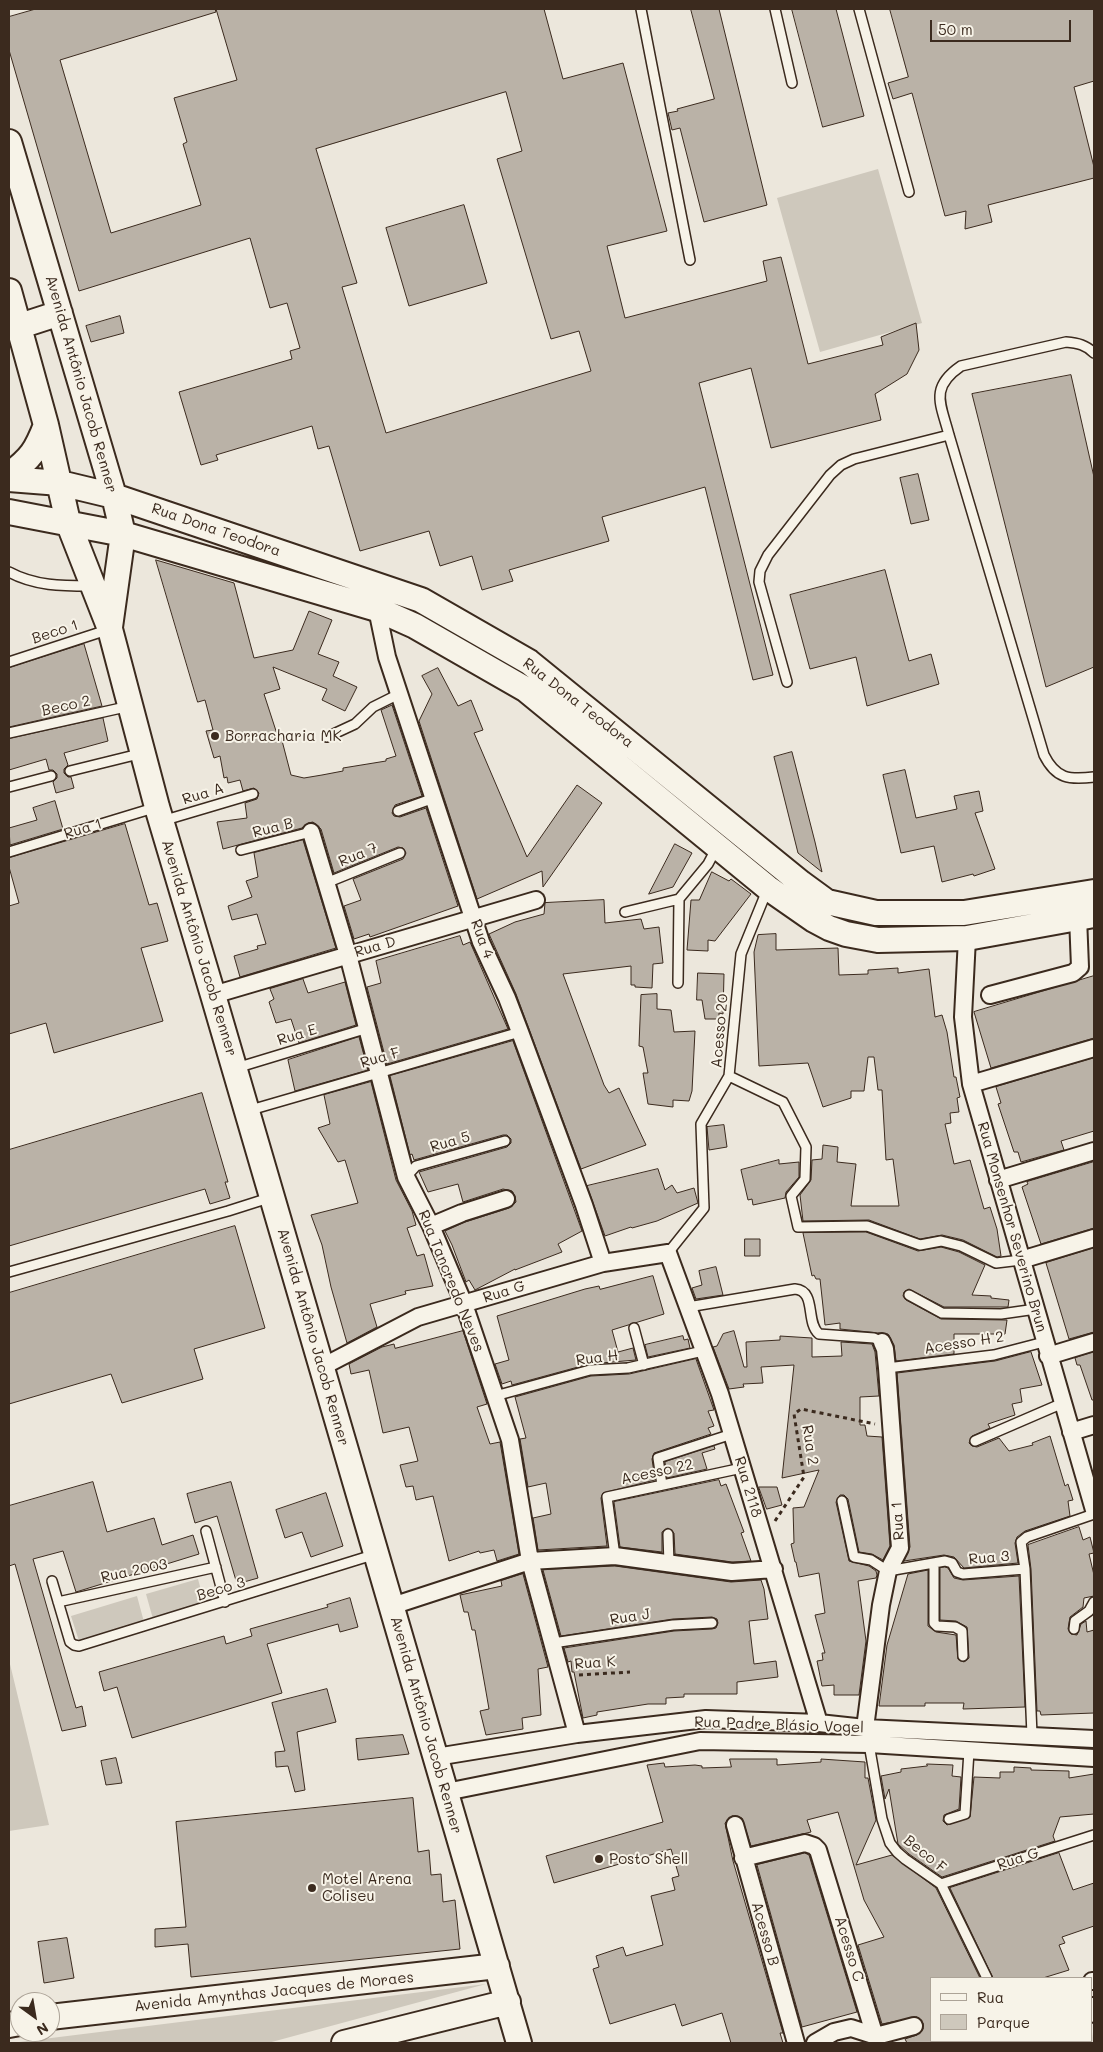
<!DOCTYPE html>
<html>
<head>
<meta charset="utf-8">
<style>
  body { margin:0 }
  #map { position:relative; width:1103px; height:2052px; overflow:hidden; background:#ece7dc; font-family:Mali,sans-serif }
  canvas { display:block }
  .frame { position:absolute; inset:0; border:10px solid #3b2a1e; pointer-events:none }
  .legend { position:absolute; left:930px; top:1977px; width:162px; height:65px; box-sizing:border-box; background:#f7f3e8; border:1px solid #aca397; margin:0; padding:6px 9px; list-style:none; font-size:15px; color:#3b2a1e }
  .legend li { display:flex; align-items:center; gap:10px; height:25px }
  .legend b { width:25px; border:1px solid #aca397 }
  .north { position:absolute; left:10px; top:1992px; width:50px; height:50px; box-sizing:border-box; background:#f7f3e8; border:1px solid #aca397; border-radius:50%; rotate:148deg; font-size:14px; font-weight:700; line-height:20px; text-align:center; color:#3b2a1e }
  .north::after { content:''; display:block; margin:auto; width:18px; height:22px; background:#3b2a1e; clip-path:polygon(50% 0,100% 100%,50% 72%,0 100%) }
  .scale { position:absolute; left:930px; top:20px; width:141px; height:22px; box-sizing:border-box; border:2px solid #3b2a1e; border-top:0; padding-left:6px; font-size:15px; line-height:18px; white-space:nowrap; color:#3b2a1e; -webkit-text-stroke:4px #f7f3e8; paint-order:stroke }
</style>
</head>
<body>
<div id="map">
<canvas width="1103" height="2052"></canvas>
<div class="frame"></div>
<ul class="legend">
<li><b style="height:6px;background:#f7f3e8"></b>Rua</li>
<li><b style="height:14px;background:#cec8bc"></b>Parque</li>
</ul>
<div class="north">N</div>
<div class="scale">50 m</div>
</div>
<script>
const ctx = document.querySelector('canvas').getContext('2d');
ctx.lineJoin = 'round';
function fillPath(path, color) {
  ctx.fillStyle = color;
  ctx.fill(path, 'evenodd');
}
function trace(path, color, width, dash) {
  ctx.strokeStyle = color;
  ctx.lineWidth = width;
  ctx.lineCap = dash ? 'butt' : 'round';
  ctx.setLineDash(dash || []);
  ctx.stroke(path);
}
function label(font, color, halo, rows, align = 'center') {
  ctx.font = font + ' Mali,sans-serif';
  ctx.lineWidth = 4;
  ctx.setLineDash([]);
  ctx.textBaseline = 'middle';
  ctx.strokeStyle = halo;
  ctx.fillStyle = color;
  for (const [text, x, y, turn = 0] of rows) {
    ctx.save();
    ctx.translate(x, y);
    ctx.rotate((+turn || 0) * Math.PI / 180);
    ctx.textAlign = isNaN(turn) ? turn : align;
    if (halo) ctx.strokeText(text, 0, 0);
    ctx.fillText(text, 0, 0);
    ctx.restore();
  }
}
fillPath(new Path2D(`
  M1092 2032 1094 2043H955L953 2041H1092Z`), '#ddd7cc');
fillPath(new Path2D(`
  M878 169 922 323 820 352 777 198Z
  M198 1579 205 1605 153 1619 146 1594Z
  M137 1596 144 1622 79 1641 71 1616Z
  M9 1660 49 1825 9 1831Z
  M486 1984 268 2043H11Z`), '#cec8bc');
const building = new Path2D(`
  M36 9H215L216 12 60 60 111 233 201 205 183 144 187 142 174 98 237 80 216 9H544L563 79 623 63 667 231 607 246 625 318 767 281 763 261 781 257 808 364 883 345 881 337 916 323 919 350 907 374 875 394 881 420 771 448 751 368 699 383 773 675 753 680 705 487 602 517 609 541 509 570 513 581 482 590 472 556 440 566 429 531 360 551 329 446 318 449 312 426 216 455 218 460 201 465 179 392 292 359 290 351 300 348 287 303 270 308 250 238 79 291 9 50V17ZM506 92 522 151 497 159 551 339 579 331 591 371 386 433 342 287 357 283 316 149Z
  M691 9H719L767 205 704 222 680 128 672 130 668 113 678 111 677 109 714 99Z
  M792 9H836L864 116 823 127Z
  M890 9H1094V81L1074 87 1094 167V178L988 205 992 222 965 229 966 211 945 216 912 93 893 99 888 83 908 77Z
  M464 205 487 283 409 306 386 228Z
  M120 316 124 333 91 342 86 326Z
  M1071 375 1094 477V667L1046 687 972 394Z
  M918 474 929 520 911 524 900 478Z
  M156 560 234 583 254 658 293 650 309 611 332 620 318 654 339 662 333 676 357 687 345 711 322 700 327 689 273 667 280 689 264 694 277 734 280 733 291 775 304 778 322 775 343 771V768L386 761V759L396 756 381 710 392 705 422 796 395 805 392 813 394 816 400 817 426 808 458 906 370 937 369 934 354 939 344 906 361 900 353 879 403 859 406 853 403 848 398 847 334 873 321 829 313 822 308 823 302 828 223 849 217 822 247 818 245 803 257 799 259 793 254 788 243 791 240 780 228 783 227 777 224 778 220 756 214 758 206 731 213 730 205 700 198 702Z
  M885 570 909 661 931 654 939 684 867 706 856 657 810 669 790 595Z
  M84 644 102 706 9 727V668Z
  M438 668 458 706 471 700 483 730 474 733 527 857 577 785 602 803 543 887 542 871 477 899 419 721 432 694 422 676Z
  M103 718 108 741 64 753 68 765 64 769V773L68 777H71L74 788 56 793 53 782 57 778V774L53 770H49L46 759 9 770V739Z
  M792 752 815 842 822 872 798 853 774 757Z
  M905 770 916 818 957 809 954 796 979 791 983 811 975 813 995 869 974 876 973 874 942 882 934 846 901 853 883 775Z
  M55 801 63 829 10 845 9 828 37 820 33 808Z
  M125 824 149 905 157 903 168 941 141 948 163 1021 54 1053 46 1023 9 1034V906L19 903 9 867V858Z
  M303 840 336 948 240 977 234 956 258 949 257 946 266 944 257 914 232 920 228 906 252 897 246 881 258 877 254 853Z
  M675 844 692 853 673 887 649 894Z
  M712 872 729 881 731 879 751 894 715 941 708 940V951L687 950 691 900H699Z
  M604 900 605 923 641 919 644 929 659 927 663 963 653 964 652 988 635 987V985H631V966L563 974 604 1085 609 1093 619 1088 646 1145 581 1169 516 994 489 934 515 922 544 914 545 903Z
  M776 934V950L838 948 839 975 868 974V970L898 968V973L929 969 935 1017 942 1015 947 1032 954 1077H956L960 1097 957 1098 959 1112 950 1113 951 1123 945 1124 954 1164 970 1160 984 1209 990 1207 997 1229 1001 1256 997 1257 963 1240 942 1235 920 1239 869 1220 803 1221 800 1195 811 1180 812 1160 822 1159 823 1145 838 1147 837 1162 856 1164 851 1206H899L893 1159 886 1160 882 1090H878L874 1057H868L864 1091H851V1098L823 1107 808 1063 759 1066 754 952 758 935Z
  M460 936 463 945 470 942 508 1029 387 1064 367 987 381 983 376 961Z
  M698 973 724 974 723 1014 719 1013V1019H705L702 1000H697Z
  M1094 976V1038L991 1068 974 1012Z
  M303 979 308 993 345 982 356 1025 299 1043 291 1019 276 1023 269 1002 274 999 270 989Z
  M657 994V1009L671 1010 674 1032 695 1031 692 1091 689 1101 673 1100V1107L648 1104 643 1073H648L643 1047 639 1046 641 995Z
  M359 1037 368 1070 295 1091 288 1060Z
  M513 1041 582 1231 558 1244 562 1252 515 1270V1269L475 1290 469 1280 466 1282 452 1245 445 1231 465 1222 509 1208 516 1202 515 1196 512 1191 503 1189 463 1202 458 1184 428 1192 419 1172 507 1147 511 1143V1139L507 1135H503L414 1160 412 1154 410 1155 390 1076Z
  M1094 1058V1131L1061 1141 1064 1150 1021 1162 1018 1152H1014L998 1104 1001 1103 996 1087Z
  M371 1082 396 1180 412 1211 416 1225 407 1228 417 1256 424 1254 433 1286 405 1291 406 1294 370 1304 377 1327 347 1343 331 1287 322 1245 311 1215 358 1203 345 1160 338 1162 318 1128 330 1124 324 1095Z
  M202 1093 228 1182H225L230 1198 210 1204 205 1189 9 1246V1150Z
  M724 1125 727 1147 709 1150 707 1127Z
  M779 1160V1164L799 1162V1177L786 1192 785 1198 753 1205 752 1199 748 1200 741 1170Z
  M1094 1162V1228L1041 1244 1022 1187 1028 1184 1027 1182Z
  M658 1169 665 1190 672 1185 677 1193 694 1188 698 1203 657 1221 632 1228 631 1227 605 1236 587 1186Z
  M235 1226 265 1328 194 1349 203 1379 122 1403 111 1374 9 1404V1293Z
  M866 1232 918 1251 941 1247 959 1252 985 1265 972 1295 991 1296V1298L1009 1300 1008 1307H944L909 1289 904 1292 903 1296 906 1300 941 1319 1007 1320 1005 1334H954V1354L896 1361 894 1345 888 1334 840 1329V1323L825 1325 820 1279H816L814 1275 812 1276 803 1233Z
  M745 1239H760V1256H745Z
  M1094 1248V1332L1069 1339 1046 1263Z
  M716 1267 723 1295 696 1299 692 1288 702 1285 699 1271Z
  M653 1276 664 1314 612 1330 618 1352 633 1348 636 1360 589 1364 512 1385 511 1381 502 1384 495 1364 509 1360 497 1316 585 1289 599 1286 600 1289Z
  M463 1331 487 1404 477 1407 490 1444 500 1442 519 1554 497 1561 494 1550 480 1553 479 1551 449 1561 433 1496 416 1500 413 1486 406 1487 400 1465 418 1461 409 1427 383 1433 369 1370 351 1374 349 1364 382 1347 394 1344 395 1348Z
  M734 1331 744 1367H747L746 1342 780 1340V1336L812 1338V1357L842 1356 841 1342 872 1344 875 1352 879 1396 860 1397V1425H865L867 1436 882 1437 890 1546 883 1560 872 1554 859 1552 848 1499 844 1495H840L836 1502 849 1561 869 1566 876 1571 877 1575 876 1578 858 1581 866 1641 859 1695H834V1685L822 1686 817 1661 823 1660 822 1653H825L815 1615 825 1613 819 1573 799 1577 796 1562H795L791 1544 794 1543 793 1508 804 1507 819 1470 782 1478 794 1365 761 1367 763 1383 743 1384 744 1387 729 1389 713 1347 717 1346 723 1334Z
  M683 1336 684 1340 688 1339 690 1348 648 1357 645 1345Z
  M1031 1352 1042 1385 1020 1389 1022 1402 1012 1404 1015 1415 988 1424 990 1428 972 1436 969 1443 972 1446 977 1447 999 1438 1009 1451 1033 1445 1032 1443 1050 1436 1065 1486 1068 1484 1073 1500 1068 1501 1070 1516 1025 1531 1017 1537 1015 1543 1018 1563 964 1568 954 1557 944 1555 904 1561 910 1547 897 1373 995 1361Z
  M1094 1352V1400H1092L1080 1365H1077L1075 1358Z
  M696 1359 714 1410 708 1411 714 1426 708 1428 711 1434 654 1453 652 1459 655 1480 603 1493 601 1498 607 1546 538 1550 533 1518 551 1514 546 1483 528 1487 520 1439 526 1438 515 1397 591 1376 629 1374Z
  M714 1446 715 1449 702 1453 707 1469 667 1478 665 1462Z
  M719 1480 721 1486 726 1484 744 1532 741 1533 751 1561 732 1562 675 1554 674 1533 668 1528 662 1532V1552L620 1547 614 1502Z
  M93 1482 107 1532 154 1518 162 1545 193 1535 199 1554 76 1592 63 1551 33 1559 76 1708 82 1706 86 1726 62 1731 15 1564 9 1566V1506Z
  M231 1482 258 1578 237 1584 217 1516 195 1523 187 1494Z
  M759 1487H777L782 1505 767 1509Z
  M326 1493 343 1546 311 1557 302 1532 285 1538 276 1510Z
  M1079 1527 1083 1540 1090 1537 1094 1553 1089 1554 1094 1575V1596L1084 1598 1083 1607 1070 1617 1068 1629 1071 1634 1077 1635 1081 1624 1086 1621 1087 1632 1094 1630V1713L1041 1715 1040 1711H1037L1031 1569 1028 1545Z
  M615 1566 731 1582 761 1580 764 1589 768 1619 749 1621 754 1664 776 1661 778 1677 737 1682V1694H684V1697L666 1698V1704H648L597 1712V1715L583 1718 574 1672H572L571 1661 568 1662 564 1648 674 1631 712 1629 716 1628 718 1623 717 1619 712 1617 673 1619 561 1636 543 1570Z
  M945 1567 948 1568 954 1578 963 1580 1019 1576 1025 1707 963 1709 964 1703H925V1706H879L887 1645 908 1574 928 1570V1626L936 1632 956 1635 958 1659 964 1662 969 1658 967 1627 956 1621 940 1620V1568Z
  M523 1574 548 1667 538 1669 541 1715 522 1718 523 1729 486 1735 480 1711 489 1709 485 1686 475 1630H472L468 1612H464L460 1595 502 1586 501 1581Z
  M350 1598 358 1627 340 1632 338 1624 267 1644 282 1693 132 1738 117 1687 104 1691 99 1672 224 1636 226 1644 252 1636 250 1629 328 1607 327 1605Z
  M327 1689 336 1722 297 1732 305 1790 295 1792 288 1766 276 1767 275 1752 285 1751 272 1703Z
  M403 1735 409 1754 358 1760 356 1739Z
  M116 1758 122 1783 106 1785 101 1761Z
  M730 1759H777V1765L821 1762V1759L865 1762V1778H868L876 1820 856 1865 892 1855 936 1888 980 1978H932V2043H907L905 2039 917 2035 923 2029V2023L917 2017 882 2024 858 1945 884 1937 864 1900 838 1812 807 1820 811 1832 751 1846 742 1818 732 1816 725 1823 733 1861 783 2033H780L783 2043H731L722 2013 682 2026 675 2004 610 2024 593 1969 599 1967 596 1956 623 1947 626 1956 663 1945 651 1896 675 1890 672 1878 679 1876 671 1849 554 1883 546 1856 663 1822 647 1765 664 1763 665 1767 695 1765 702 1766V1768L731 1767Z
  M927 1764 953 1765 952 1776 961 1777 959 1809 944 1815 943 1821 947 1825 970 1817 974 1777 1000 1778V1772H1014V1767L1031 1768V1770L1069 1771V1778L1094 1774V1814L1060 1817 1053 1836 1055 1841 942 1877 909 1854 898 1844 889 1789 885 1799 881 1776 901 1772V1769L927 1766Z
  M413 1798 418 1852 429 1850 431 1875 441 1874 443 1902 455 1900 460 1949 191 1977 188 1944 155 1947V1929L186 1927 176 1822Z
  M805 1853 809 1855 857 2012 802 2027 757 1865Z
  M1059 1853 1073 1890 1094 1883V1926L1062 1937 1065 1943 1059 1945 1069 1970 1043 1978H993L950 1888Z
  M67 1938 74 1978 44 1983 38 1942Z`);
fillPath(building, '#bab2a7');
trace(building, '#3b2a1e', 1);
const lane = new Path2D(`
  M641 9 690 260
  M775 9 792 83
  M859 9 909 192
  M1094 353C1086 345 1078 343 1066 342L961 366C929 388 941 404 949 435L1044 755C1056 779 1069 780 1094 777
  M9 572C35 586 62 586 90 586
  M9 662 110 629
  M787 682 759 582 760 571 768 555 830 475 841 465 854 459 949 435
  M9 733 130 706
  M327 737 355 724 373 707 399 694
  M70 771 143 753
  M9 787 51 776
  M398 811 434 798
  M162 821 253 794
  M241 850 311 832
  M9 852 157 807
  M326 883 400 853
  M625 912 679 899 708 864 717 847
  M678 983 679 899
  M236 1068 368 1028
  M729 1076 783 1102 806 1147 805 1179 791 1196 798 1227 867 1226 920 1245 941 1241 961 1246 996 1263 1021 1260
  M247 1111 520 1032
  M406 1177 416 1166 505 1141
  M668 1253 704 1208 701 1124 729 1076 741 954 768 888
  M9 1272 228 1211 272 1197
  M909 1295 942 1313 1001 1314 1036 1309
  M688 1307 795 1289C817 1291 805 1322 819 1334L874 1338 882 1342
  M634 1328 644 1365
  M887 1368 994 1355 1044 1342
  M495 1396 590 1370 628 1368 703 1351
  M975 1441 1063 1403
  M662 1485 658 1458 732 1434
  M842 1501 854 1557 871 1560 888 1571 945 1561 952 1563 957 1572 963 1574 1025 1569
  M206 1531 225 1602
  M668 1534 669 1564
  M615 1556 607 1497 742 1468
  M934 1563V1623L937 1626 955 1627 962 1631 963 1656
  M52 1581 70 1642 74 1645 79 1646 376 1554
  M58 1602 216 1567
  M1074 1629 1075 1621 1089 1611 1094 1602
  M553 1643 673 1625 712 1623
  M1032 1735 1025 1569 1021 1542 1027 1537 1094 1514
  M869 1744 882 1819 890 1843 897 1852 905 1859 941 1884 987 1978
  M949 1819 965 1814 969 1751
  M941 1884 1094 1835`);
const street = new Path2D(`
  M377 609 387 657 481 942 507 998 520 1032 584 1205 603 1263
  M311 832 348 955 406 1177 431 1226 464 1304 510 1440 530 1561 577 1734
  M967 938 963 1017 971 1084 1094 1510
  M213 995 536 900
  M990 995 1073 973 1080 967 1078 917
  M971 1084 1094 1048
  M998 1180 1094 1151
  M431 1226 462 1213 506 1199
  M1021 1260 1094 1238
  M1048 1356 1094 1342
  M322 1367 418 1317 603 1263 668 1253 720 1394 819 1723
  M1071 1432 1094 1425
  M392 1606 530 1561 615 1556 732 1572 774 1569
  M865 1728 881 1605 888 1571 900 1548 887 1368 885 1349 882 1342
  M436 1757 577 1734 706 1719 819 1723 865 1728 1094 1739
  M446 1792 700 1741 869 1744 1094 1758
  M735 1825 796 2043
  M743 1858 805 1843 814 1846 818 1850 877 2043
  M1092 1981H1094
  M1092 2006 1094 2014
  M815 2043 834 2032 851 2028 876 2036 914 2026`);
const secondary = new Path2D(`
  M9 142 114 496 123 534 110 627
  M9 291 46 425 68 522 110 629 157 807 213 995 519 2043
  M20 326 60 313
  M9 475C31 458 36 451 46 425
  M9 479 60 483 114 496 421 600 529 662 801 883 827 902 876 913H964L1094 892
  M9 512 123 534 377 609 415 626 525 689 768 888 814 920 829 928 846 934 878 940 967 938 1094 915
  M50 2017 497 1966
  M9 2025 20 2023
  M344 2043 508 2002`);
trace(lane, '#3b2a1e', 12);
trace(street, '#3b2a1e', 20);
trace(secondary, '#3b2a1e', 28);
trace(new Path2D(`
  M775 1521 804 1477 794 1414 801 1409 875 1424
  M579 1675 630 1672`), '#3b2a1e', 3, [4, 4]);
trace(lane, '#f7f3e8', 9);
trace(street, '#f7f3e8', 16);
trace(secondary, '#f7f3e8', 24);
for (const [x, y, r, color] of [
  [215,736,5,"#3b2a1e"],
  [599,1859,5,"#3b2a1e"],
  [312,1888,5,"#3b2a1e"]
]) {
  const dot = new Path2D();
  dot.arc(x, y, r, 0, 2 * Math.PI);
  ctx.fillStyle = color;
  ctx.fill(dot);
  trace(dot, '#f7f3e8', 2);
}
label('15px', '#3b2a1e', '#f7f3e8', [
  ["Avenida Antônio Jacob Renner",81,384,74],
  ["Rua Dona Teodora",216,530,19],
  ["Beco 1",55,632,-18],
  ["Rua Dona Teodora",578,703,38],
  ["Beco 2",66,706,-12],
  ["Rua A",203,794,-17],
  ["Rua B",273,828,-14],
  ["Rua 1",83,829,-17],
  ["Rua 7",358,855,-22],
  ["Rua 4",482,939,70],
  ["Rua D",375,947,-16],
  ["Avenida Antônio Jacob Renner",199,948,73],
  ["Acesso 20",720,1031,-85],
  ["Rua E",297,1035,-17],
  ["Rua F",380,1058,-16],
  ["Rua 5",450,1142,-16],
  ["Rua Monsenhor Severino Brun",1012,1227,74],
  ["Rua Tancredo Neves",451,1281,68],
  ["Rua G",504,1292,-17],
  ["Avenida Antônio Jacob Renner",313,1337,74],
  ["Acesso H 2",964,1343,-9],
  ["Rua H",597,1358,-7],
  ["Rua 2",810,1445,81],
  ["Acesso 22",657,1472,-12],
  ["Rua 2118",748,1487,73],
  ["Rua 1",898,1521,-94],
  ["Rua 3",989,1558,-5],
  ["Rua 2003",134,1571,-12],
  ["Beco 3",221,1589,-17],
  ["Rua J",630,1617,-9],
  ["Rua K",595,1663,-4],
  ["Avenida Antônio Jacob Renner",426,1725,74],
  ["Rua Padre Blásio Vogel",779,1725,2],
  ["Beco F",925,1854,39],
  ["Rua G",1018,1859,-18],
  ["Acesso B",765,1934,74],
  ["Acesso C",849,1949,73],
  ["Avenida Amynthas Jacques de Moraes",274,1992,-6]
]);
label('15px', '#3b2a1e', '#f7f3e8', [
  ["Borracharia MK",225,736],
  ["Posto Shell",609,1859],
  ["Motel Arena",322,1879],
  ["Coliseu",322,1896]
], 'left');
</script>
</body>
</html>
